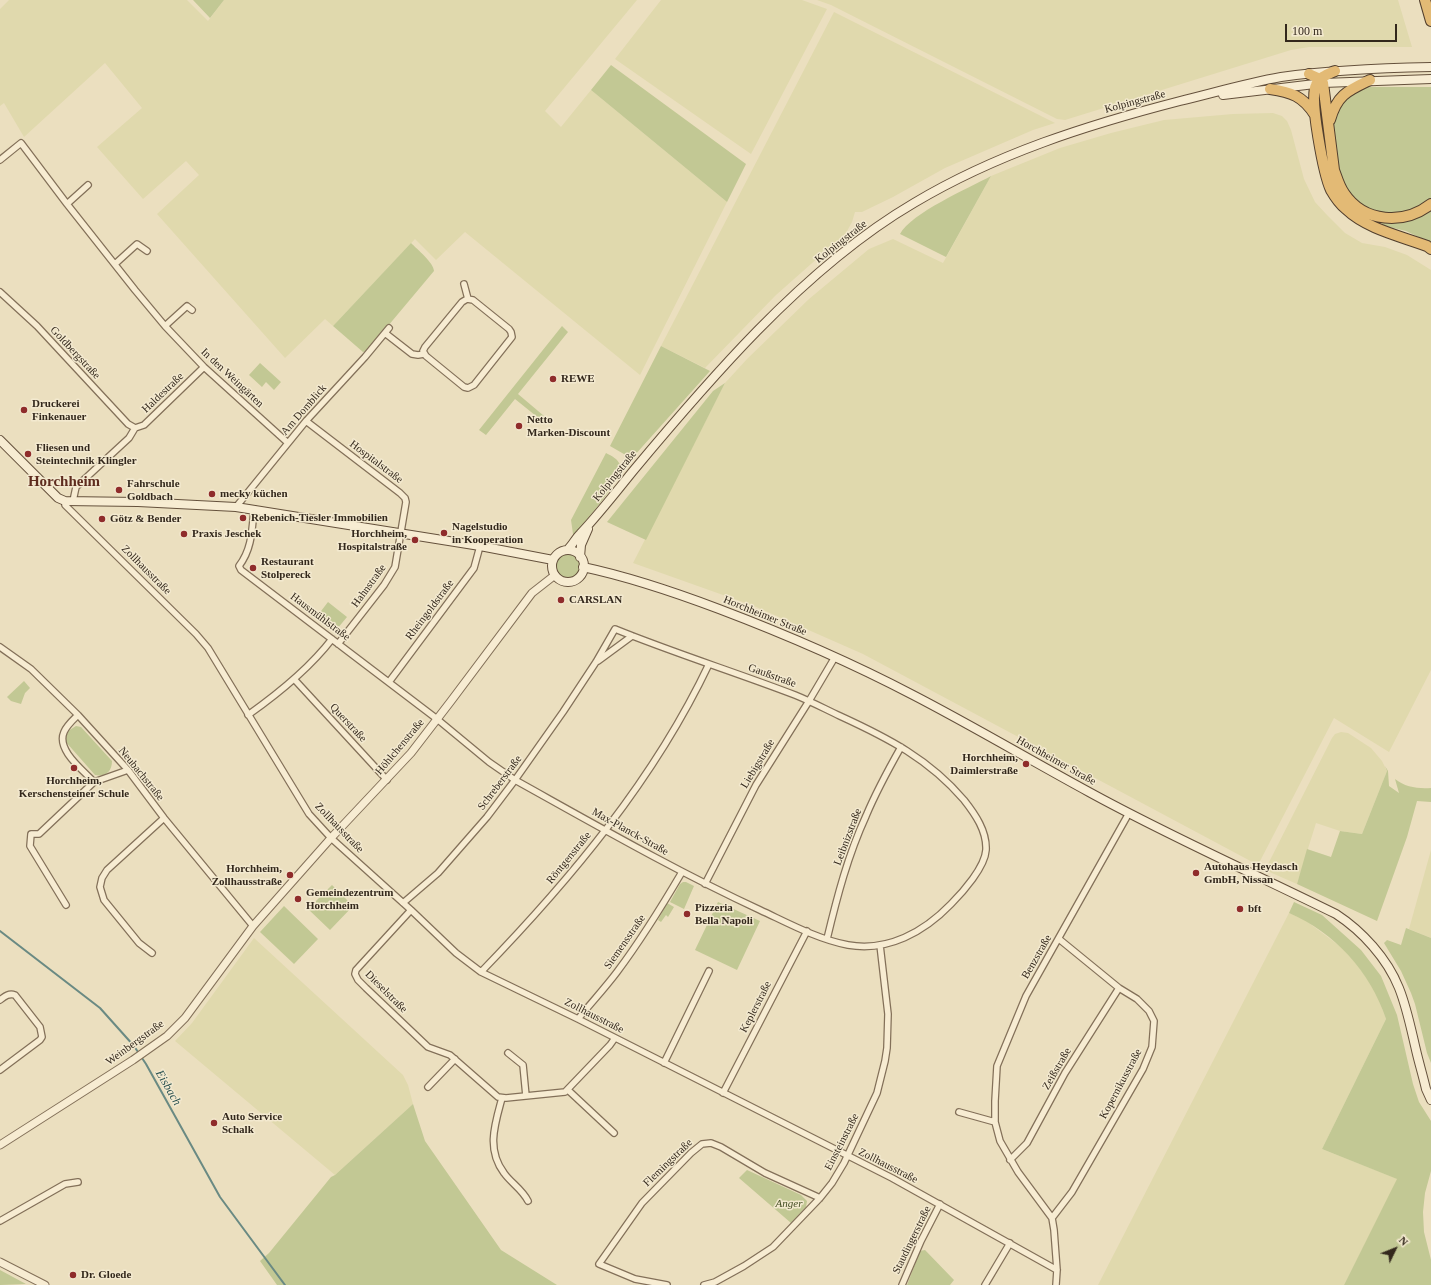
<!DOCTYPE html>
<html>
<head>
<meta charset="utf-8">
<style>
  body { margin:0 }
  #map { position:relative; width:1431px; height:1285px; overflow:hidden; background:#ebdfbf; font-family:"Times New Roman",serif }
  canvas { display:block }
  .north { position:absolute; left:1375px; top:1229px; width:40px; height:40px; -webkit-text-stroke:3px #f3e9cf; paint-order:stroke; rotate:47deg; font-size:11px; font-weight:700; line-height:16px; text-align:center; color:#33281c }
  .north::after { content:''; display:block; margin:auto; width:14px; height:18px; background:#33281c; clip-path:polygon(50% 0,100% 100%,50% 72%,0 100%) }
  .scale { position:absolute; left:1285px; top:24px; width:112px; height:18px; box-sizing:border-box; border:2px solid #33281c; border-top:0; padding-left:5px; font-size:12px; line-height:14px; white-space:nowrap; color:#33281c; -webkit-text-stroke:3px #f3e9cf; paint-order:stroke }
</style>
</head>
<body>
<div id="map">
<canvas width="1431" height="1285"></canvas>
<div class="north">N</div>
<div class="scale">100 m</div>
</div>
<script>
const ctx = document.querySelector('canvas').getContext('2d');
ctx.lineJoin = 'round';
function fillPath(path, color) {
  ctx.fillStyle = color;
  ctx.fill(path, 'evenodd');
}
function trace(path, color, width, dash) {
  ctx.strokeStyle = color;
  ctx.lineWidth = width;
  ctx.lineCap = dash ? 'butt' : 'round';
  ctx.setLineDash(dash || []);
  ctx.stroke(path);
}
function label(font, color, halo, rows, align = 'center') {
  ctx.font = font + ' "Times New Roman",serif';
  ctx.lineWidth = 3;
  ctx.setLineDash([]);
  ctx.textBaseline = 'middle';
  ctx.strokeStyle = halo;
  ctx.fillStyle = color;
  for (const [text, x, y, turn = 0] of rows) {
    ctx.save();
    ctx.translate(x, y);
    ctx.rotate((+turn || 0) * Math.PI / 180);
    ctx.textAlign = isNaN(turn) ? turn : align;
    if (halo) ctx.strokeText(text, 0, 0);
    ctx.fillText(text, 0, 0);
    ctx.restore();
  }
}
fillPath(new Path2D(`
  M9 0H187L208 21 224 0H637L545 111 561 127 591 90 727 202 640 375 465 232 436 260 415 239 333 326 325 319 285 358 157 214 199 175 186 161 143 199 97 147 142 108 105 63 24 137 4 103 0 106V9Z
  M661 0H802L827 9 751 154 615 59Z
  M817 0H1398L1412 47H1309L1291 50 1065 120 1057 119 831 5Z
  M834 12 1055 123 1033 130 945 168 893 197 862 212H855L852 222 846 233 776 295 705 368 661 346Z
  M1273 113 1282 116 1287 121 1291 130 1304 179 1315 202 1327 215 1345 233 1362 243 1385 247 1407 255 1431 270V670L1389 752 1334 718 1258 865 863 654 754 606 633 563 725 383 747 359 809 299 869 249 893 239 943 263 991 176 1060 148 1111 133 1164 120 1233 114Z
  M1341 732 1348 733 1371 748 1382 761 1387 771 1362 834 1340 831 1316 823 1297 884 1265 870 1332 738 1335 734Z
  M1431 850V938L1409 929Z
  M1289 913 1305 920 1345 950 1352 958 1371 984 1377 995 1386 1019 1322 1149 1398 1179 1344 1285H1098Z
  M254 938 403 1075 408 1085 413 1104 335 1175 175 1041 192 1023Z`), '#e0d9ad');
fillPath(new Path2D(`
  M193 0H224L210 18Z
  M611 65 746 164 727 202 591 90Z
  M1365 87H1431V199L1409 213H1379L1359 204 1349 193 1340 178 1337 161 1333 126 1334 119 1336 112 1347 96Z
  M991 176 946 257 900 234C911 213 969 188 991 176Z
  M1431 211V243L1406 231 1381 225 1383 222C1401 224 1416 220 1431 211Z
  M411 243C417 249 434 263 434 271L367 351 363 352 333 326Z
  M562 326 568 332 518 394 544 416 541 420 515 399 486 435 479 430Z
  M661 346 710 371 634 456 629 457 610 446Z
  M260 363 281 382 274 390 266 382 262 387 249 375Z
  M725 383 646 540 607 522 713 391Z
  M606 453C612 456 618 459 620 465 624 478 584 523 574 535L573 534 571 520Z
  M556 566a12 12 0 1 1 24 0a12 12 0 1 1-24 0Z
  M328 602 347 617 337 629 318 615Z
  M24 681 30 688 25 693 21 704 11 701 7 697Z
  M76 726 81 727 112 761C112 772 105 777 95 775L65 741 68 731Z
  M1385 766 1388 771 1389 786 1399 793 1395 779C1405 787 1418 789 1431 788V802L1417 801 1407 837 1377 921 1297 884 1307 849 1331 857 1340 831 1362 834 1387 771Z
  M683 882H686L694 886 684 909 670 902 680 884Z
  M332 885 353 906 330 930 308 909Z
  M718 902 760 921 737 970 695 950Z
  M1294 902 1322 915 1361 950 1381 976 1397 1015 1413 1084 1419 1102 1431 1121V1171L1425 1193 1423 1212 1424 1232 1431 1260V1285H1344L1397 1179 1322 1149 1386 1019C1370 971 1335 933 1289 913Z
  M667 903 674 907 668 917 666 915 661 922 658 920Z
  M284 906 318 939 294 964 260 932Z
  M1406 928 1431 938V1063L1427 1053 1415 1004 1411 993 1401 971 1384 943 1387 940 1401 945Z
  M413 1104 425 1141 501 1250 557 1285H277L260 1261 269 1253 331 1177 335 1175Z
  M747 1170 801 1195 807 1201 806 1207 791 1223 739 1178Z
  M925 1250 954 1280 950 1285H907L920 1251Z
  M0 1270 26 1284 0 1285Z`), '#c2c894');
trace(new Path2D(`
  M0 931 100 1008 134 1046 146 1064 220 1197 285 1285`), '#6a8a83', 2);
const minor = new Path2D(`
  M0 160 21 143 67 204 135 290 165 326 204 367 288 443
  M67 204 88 185
  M115 264 137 244 147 251
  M464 284 468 299
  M0 292 37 326 128 424 135 428
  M467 299 473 300 509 329 511 332 512 337 474 385 468 388 464 387 426 356 423 351 425 347 462 302Z
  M165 326 187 306 192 310
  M385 333 412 354 418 355 424 354
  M306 421 400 493 405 498 406 502 395 567 384 585 338 644
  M65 501V505L196 634 208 648 309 814 331 838 411 910 456 953 481 972 578 1019 892 1178 1057 1270
  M73 501 76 487 129 438 135 428 144 425 204 367
  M236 507 306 421 365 357 389 328
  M254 509C252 530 252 549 239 566L241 570 437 719 489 762 515 780C596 825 676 871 760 910 788 923 817 939 848 945 888 952 924 932 951 904 963 892 985 867 986 850 987 831 975 814 964 800 929 759 888 738 840 716 825 709 810 701 795 695 735 672 674 653 615 629L596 662 563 712 515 780 487 817 438 873 403 903
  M0 647 31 669 78 715 128 770 164 818 253 926
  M598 661 632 636
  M294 679 387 780
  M389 682 474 568 480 546
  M78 715C73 720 67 725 64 732 56 750 83 770 94 782
  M248 715C279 693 309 669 332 639
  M705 884 756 785 809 701 835 657
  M66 905 30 846 31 834H39L94 782 128 770
  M411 910 356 970 355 974 358 980 366 988 428 1047 450 1055 498 1097 506 1098 565 1092 610 1045 615 1038
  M827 939C837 897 848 855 866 816 876 792 888 770 901 747
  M152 953 139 943 104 900 100 887 102 878 107 870 164 818
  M481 972C570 880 654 780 709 664
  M0 1000C5 996 9 993 15 995L40 1027 42 1037 40 1040 0 1070
  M578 1019C591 1003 605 988 617 972 641 940 662 906 682 872
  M508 1053 523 1065 526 1096
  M664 1063 709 971
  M428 1087 455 1059
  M568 1090 614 1133
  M723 1093 807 931
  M502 1098C495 1124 486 1149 504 1173 511 1183 522 1189 528 1201
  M959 1112 995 1122
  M1010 1160 1027 1143 1065 1073 1119 988
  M1052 1218 1072 1192 1143 1069 1152 1047 1154 1021 1149 1011 1137 999 1119 988 1059 939
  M0 1221 65 1184 78 1182
  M667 1285 635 1279 599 1264 642 1203 691 1153 702 1144 711 1143 721 1147 765 1173 820 1198
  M704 1285 715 1282 744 1266 773 1247 820 1198 832 1183 844 1163 877 1093 885 1061 887 1048 888 1014 880 945
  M902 1285 921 1241 940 1204
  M985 1285 1010 1243
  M1056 1285 1057 1270 1054 1230 1052 1218 1018 1172 1000 1141 995 1122V1101L997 1066 1026 996 1129 813`);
const tertiary = new Path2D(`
  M0 1145 133 1060 167 1036 185 1018 253 926 331 838 411 753 451 701 532 593 555 575
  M0 1262 45 1285`);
const secondary = new Path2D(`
  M1223 95 1323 83 1431 79
  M0 440 58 498 65 501 138 502 236 507 480 546 553 560
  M567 550C572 546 575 539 580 534 599 514 616 492 633 471 673 423 714 375 757 331 804 283 856 237 914 203 996 154 1087 125 1180 101 1213 93 1247 83 1281 77 1330 70 1381 68 1431 67
  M552 566a16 16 0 1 1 32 0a16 16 0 1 1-32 0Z
  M580 557 581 545 588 529
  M583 567C630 577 674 592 719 609 785 634 850 662 913 695 973 726 1030 760 1089 792 1169 836 1253 873 1336 914 1362 931 1387 958 1399 988 1407 1008 1411 1029 1416 1050 1419 1063 1423 1076 1426 1089L1431 1100`);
const trunk = new Path2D(`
  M1425 0 1431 21
  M1335 71C1328 74 1319 77 1316 85 1309 99 1324 175 1331 190 1335 197 1340 204 1346 209 1367 229 1400 236 1427 246L1431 249
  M1309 74 1318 78 1323 83 1334 170C1337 178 1339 186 1344 193 1364 223 1404 225 1431 204
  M1270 89C1291 92 1303 96 1315 115
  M1330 120C1337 95 1347 91 1370 80`);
trace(minor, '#837059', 8);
trace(tertiary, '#837059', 9);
trace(secondary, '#65513c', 10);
trace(trunk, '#513e2d', 12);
trace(minor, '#f7ecd2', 5.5);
trace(tertiary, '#f7ecd2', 7);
trace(secondary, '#f7ecd2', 8);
trace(trunk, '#e3ba75', 10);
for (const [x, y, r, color] of [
  [553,379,4,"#8f2c2b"],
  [24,410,4,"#8f2c2b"],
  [519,426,4,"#8f2c2b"],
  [28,454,4,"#8f2c2b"],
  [119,490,4,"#8f2c2b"],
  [212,494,4,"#8f2c2b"],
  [243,518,4,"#8f2c2b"],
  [102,519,4,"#8f2c2b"],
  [444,533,4,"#8f2c2b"],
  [184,534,4,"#8f2c2b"],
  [415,540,4,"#8f2c2b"],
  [253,568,4,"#8f2c2b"],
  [561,600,4,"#8f2c2b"],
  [1026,764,4,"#8f2c2b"],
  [74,768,4,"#8f2c2b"],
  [1196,873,4,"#8f2c2b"],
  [290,875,4,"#8f2c2b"],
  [298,899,4,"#8f2c2b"],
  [1240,909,4,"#8f2c2b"],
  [687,914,4,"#8f2c2b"],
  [214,1123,4,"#8f2c2b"],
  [73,1275,4,"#8f2c2b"]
]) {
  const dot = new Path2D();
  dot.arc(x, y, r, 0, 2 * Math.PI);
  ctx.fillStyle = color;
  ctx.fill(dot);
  trace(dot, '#f3e9cf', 1.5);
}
label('11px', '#33281c', '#f3e9cf', [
  ["Kolpingstraße",1135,102,-15],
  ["Kolpingstraße",841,242,-38],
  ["Goldbergstraße",75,353,47],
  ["In den Weingärten",232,378,43],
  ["Haldestraße",163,393,-44],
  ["Am Domblick",304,410,-49],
  ["Hospitalstraße",376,462,37],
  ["Kolpingstraße",615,476,-51],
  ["Zollhausstraße",146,570,45],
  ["Hahnstraße",369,586,-54],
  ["Rheingoldstraße",430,610,-53],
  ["Horchheimer Straße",765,616,22],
  ["Hausmühlstraße",320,617,37],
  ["Gaußstraße",772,676,20],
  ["Querstraße",348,723,47],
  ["Höhlchenstraße",400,747,-50],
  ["Horchheimer Straße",1056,761,29],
  ["Liebigstraße",758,764,-59],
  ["Neubachstraße",141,774,51],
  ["Schreberstraße",500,783,-53],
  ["Zollhausstraße",339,828,46],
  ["Max-Planck-Straße",630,832,29],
  ["Leibnizstraße",848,837,-69],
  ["Röntgenstraße",569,858,-51],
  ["Siemensstraße",625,942,-55],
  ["Benzstraße",1037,957,-60],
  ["Dieselstraße",386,992,45],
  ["Keplerstraße",756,1007,-63],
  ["Zollhausstraße",594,1016,27],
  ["Weinbergstraße",135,1043,-36],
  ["Zeißstraße",1057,1069,-60],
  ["Kopernikusstraße",1121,1084,-62],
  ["Einsteinstraße",842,1142,-63],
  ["Flemingstraße",668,1163,-44],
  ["Zollhausstraße",888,1166,27],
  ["Staudingerstraße",912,1240,-64]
]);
label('bold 11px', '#33281c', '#f3e9cf', [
  ["REWE",561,379],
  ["Druckerei",32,404],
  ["Finkenauer",32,417],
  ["Netto",527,420],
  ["Marken-Discount",527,433],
  ["Fliesen und",36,448],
  ["Steintechnik Klingler",36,461],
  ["Fahrschule",127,484],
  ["Goldbach",127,497],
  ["mecky küchen",220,494],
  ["Rebenich-Tiesler Immobilien",251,518],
  ["Götz & Bender",110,519],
  ["Nagelstudio",452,527],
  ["in Kooperation",452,540],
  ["Praxis Jeschek",192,534],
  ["Horchheim,",407,534,"right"],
  ["Hospitalstraße",407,547,"right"],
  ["Restaurant",261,562],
  ["Stolpereck",261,575],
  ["CARSLAN",569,600],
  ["Horchheim,",1018,758,"right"],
  ["Daimlerstraße",1018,771,"right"],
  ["Horchheim,",74,781,"center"],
  ["Kerschensteiner Schule",74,794,"center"],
  ["Autohaus Heydasch",1204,867],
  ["GmbH, Nissan",1204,880],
  ["Horchheim,",282,869,"right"],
  ["Zollhausstraße",282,882,"right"],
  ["Gemeindezentrum",306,893],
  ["Horchheim",306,906],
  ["Pizzeria",695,908],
  ["Bella Napoli",695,921],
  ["bft",1248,909],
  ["Auto Service",222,1117],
  ["Schalk",222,1130],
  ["Dr. Gloede",81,1275]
], 'left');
label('italic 11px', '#444f24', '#f3e9cf', [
  ["Anger",789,1204]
]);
label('italic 12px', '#2c5351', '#f3e9cf', [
  ["Eisbach",168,1088,60]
]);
label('bold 15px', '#5e2c1e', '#f3e9cf', [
  ["Horchheim",64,482]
]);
</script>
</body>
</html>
